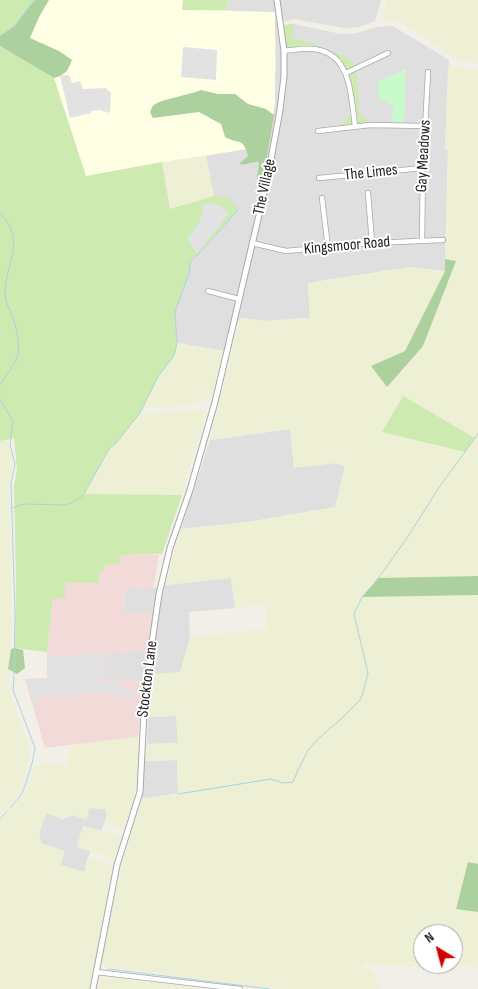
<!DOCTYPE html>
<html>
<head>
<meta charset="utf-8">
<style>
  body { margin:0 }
  #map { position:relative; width:478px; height:989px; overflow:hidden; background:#f2efe9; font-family:"Sofia Sans Condensed",sans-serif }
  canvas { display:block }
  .north { position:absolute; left:413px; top:924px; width:50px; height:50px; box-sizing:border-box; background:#fff; border:1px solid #a7a7a7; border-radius:50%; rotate:323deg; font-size:14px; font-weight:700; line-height:20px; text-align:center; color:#222 }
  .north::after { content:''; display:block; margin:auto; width:18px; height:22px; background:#d40000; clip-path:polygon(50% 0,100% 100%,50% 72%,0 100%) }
</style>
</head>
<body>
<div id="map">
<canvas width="478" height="989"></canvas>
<div class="north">N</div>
</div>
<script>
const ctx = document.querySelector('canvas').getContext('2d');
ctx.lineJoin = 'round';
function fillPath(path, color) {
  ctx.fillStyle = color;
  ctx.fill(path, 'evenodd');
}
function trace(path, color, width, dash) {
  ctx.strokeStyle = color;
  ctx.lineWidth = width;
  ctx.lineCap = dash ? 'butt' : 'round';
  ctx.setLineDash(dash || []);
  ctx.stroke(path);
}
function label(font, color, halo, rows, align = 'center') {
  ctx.font = font + ' "Sofia Sans Condensed",sans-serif';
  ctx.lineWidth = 4;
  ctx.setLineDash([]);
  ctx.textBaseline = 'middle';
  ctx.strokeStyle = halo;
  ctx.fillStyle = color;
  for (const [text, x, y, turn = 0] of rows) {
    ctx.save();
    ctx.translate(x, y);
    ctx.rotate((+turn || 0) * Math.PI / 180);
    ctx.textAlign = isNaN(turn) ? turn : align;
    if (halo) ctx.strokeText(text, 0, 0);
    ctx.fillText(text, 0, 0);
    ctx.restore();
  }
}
fillPath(new Path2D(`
  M229 0H381L375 21 359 27 345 28 293 19 282 22 283 25 294 24 341 34 356 33 377 27 393 26 449 60 445 149 448 150 445 271 410 267 308 283 310 318 264 321 240 318 224 351 177 343 175 312 189 270V264L238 210 214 196 206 156 247 149 276 70 275 28 252 12 226 10Z
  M290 429 294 467 335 463 345 465 336 507 248 522 181 529 210 440Z
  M231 578 235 608 189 612 190 637 180 673 150 674 143 680H103L102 654 146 651 151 613H124L125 589 153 588 165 585Z
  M176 716 178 743 147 744 148 717Z
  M177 760 178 794 141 799 144 761Z
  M89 808 105 809 107 816 101 831 83 826 77 847 90 851 84 872 60 865 41 843 39 832 47 813 62 819 73 815 86 819Z`), '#e0dfdf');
fillPath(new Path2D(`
  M120 555H159L153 588 125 589 124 613 151 612 146 651 102 654 103 679 143 680 138 737 45 748 25 679 47 678V652L53 599 65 583H99V571L105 565Z`), '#f2dad9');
fillPath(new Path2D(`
  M35 0H183L182 10 275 12V103L268 148 247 149 162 162 86 176 54 78 0 46V36L15 25Z`), '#ffffe5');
fillPath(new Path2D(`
  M387 0H478V64L456 59 410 28 394 21H382Z
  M450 66 478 70V576L378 578 362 597 478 595V864L468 862 456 909 478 912V967L426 964 425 968 365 964 363 969 373 971 381 989H277L106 967 101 962 122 864 141 799 178 793 177 760 144 761 147 744 178 743 176 716 148 717 150 674 180 672 190 637 267 628 265 604 235 608 231 578 165 585 181 529 248 522 335 507 345 466 335 463 294 468 290 429 210 440 240 318 264 321 310 318 308 283 410 267 445 271 405 351 372 366 387 387 455 261 445 259 448 150H445L448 69ZM382 432 475 438 465 452ZM423 934H453V964H423Z
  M206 156 214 196 170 209 162 162Z
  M177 343 224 351 213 394 191 406 143 408 159 375 174 356Z
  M206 411 182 495 84 494 109 449 117 442 140 413Z
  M7 439 13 463 9 484 12 628 8 668 10 673V682L6 684 29 745 30 756 20 794 0 816V441Z
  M138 737 137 791 124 829 104 824 107 816 105 809 89 808 87 820 73 815 62 819 47 813 39 832 41 843 65 851 61 865 84 872 88 857 110 865 112 869 90 989H0V821L25 792 35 765 40 766 41 763 68 765 69 746Z
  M83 826 121 836 115 859 77 847Z
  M109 977 206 989H97L101 980Z`), '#eef0d5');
fillPath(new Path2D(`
  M0 0H35L15 25 0 36Z
  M183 0H229L226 10H182Z
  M294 24 292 38 316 44 315 47 292 48 286 46 283 25Z
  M0 46 54 78 86 176 162 162 170 209 214 196 230 198 238 210 189 264 190 270 175 312 177 343 174 356 159 375 140 413 117 442 109 449 84 494 182 495 162 554 121 555 120 563 105 565V571L99 572V583H65V598L53 599 47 652 15 648 16 581 14 486 17 469 14 438 0 441Z
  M333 52 343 55 356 64 359 113 369 122 338 127 355 111 348 69Z
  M403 396 475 438 465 452 382 432Z`), '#cdebb0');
fillPath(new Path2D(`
  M35 0H49L39 17 30 38 59 51 72 60C68 70 66 75 54 78L0 46V36L15 25Z
  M201 90 218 94H235L248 104 266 109 274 115 263 180 260 182 257 178 259 162C252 161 246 166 239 164L248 156C243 136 238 145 225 137L221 124 199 112 153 118 150 112C151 110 152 106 154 105 161 99 190 95 201 90Z
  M445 259 456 261 423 346 387 387 371 366 405 351 445 271Z
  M478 576V595L362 597 378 578Z
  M15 648 23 650 25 668 17 674 8 669 11 649Z
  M468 862 478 864V912L456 909Z`), '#add19e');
fillPath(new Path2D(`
  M406 69 404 123 392 122 393 108 387 101 380 100 377 82Z`), '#c8facc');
fillPath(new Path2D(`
  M183 47 217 50 216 80 181 77Z
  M69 75 72 83 80 81 83 89 106 88 111 93 110 113 100 110 91 111V113L70 118 60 76Z
  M213 203 221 206 229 213 197 254 187 239 199 223 202 215V205Z
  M101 654V678H95V681H122V689L138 690 137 698 82 692 81 694 71 693 70 697 49 694 40 699V701L33 704 26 679 48 678V656Z`), '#e2e2e2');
trace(new Path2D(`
  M0 36 14 27 34 0
  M0 213C30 243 0 269 6 300 7 306 11 312 13 317 16 327 20 345 18 355 16 363 5 377 0 385
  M0 399 13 422 10 445 15 464 11 483 15 615 14 675
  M12 508 25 504 65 505 76 501 84 494 109 449 117 442 140 413 159 375 174 356 177 343 175 312 190 270 189 264 238 210
  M178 794 271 779 283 783 293 782 298 770 309 749 319 738 340 720 360 700 363 693 368 673 354 614 362 597 375 583 407 538 438 489 478 434
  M10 808 21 795 25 786 32 763 35 748 13 690 14 677
  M0 819 7 811
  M108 969 270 989`), '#aad3df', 1);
const minor = new Path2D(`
  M284 51C295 50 308 47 319 50 352 57 351 99 355 126
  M346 73 388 53
  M318 131 370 125 425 126
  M319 178 423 168
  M368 193 372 243
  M322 198 328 248
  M422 240 423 168 428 72
  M252 243 286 251 372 243 443 240
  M208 291 239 299
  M96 972 240 989`);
const tertiary = new Path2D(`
  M93 989 117 865 140 792 145 691 159 594 170 548 190 490 215 402 267 181 280 110 284 76V51L277 0`);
trace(minor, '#a9a9a9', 6);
trace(tertiary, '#a9a9a9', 7);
trace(minor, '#fff', 4.5);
trace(tertiary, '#fff', 5);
label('16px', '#222', '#fff', [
  ["Gay Meadows",424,156,-87],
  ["The Limes",371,173,-6],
  ["The Village",265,187,-78],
  ["Kingsmoor Road",347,246,-5],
  ["Stockton Lane",148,679,-83]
]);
</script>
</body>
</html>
